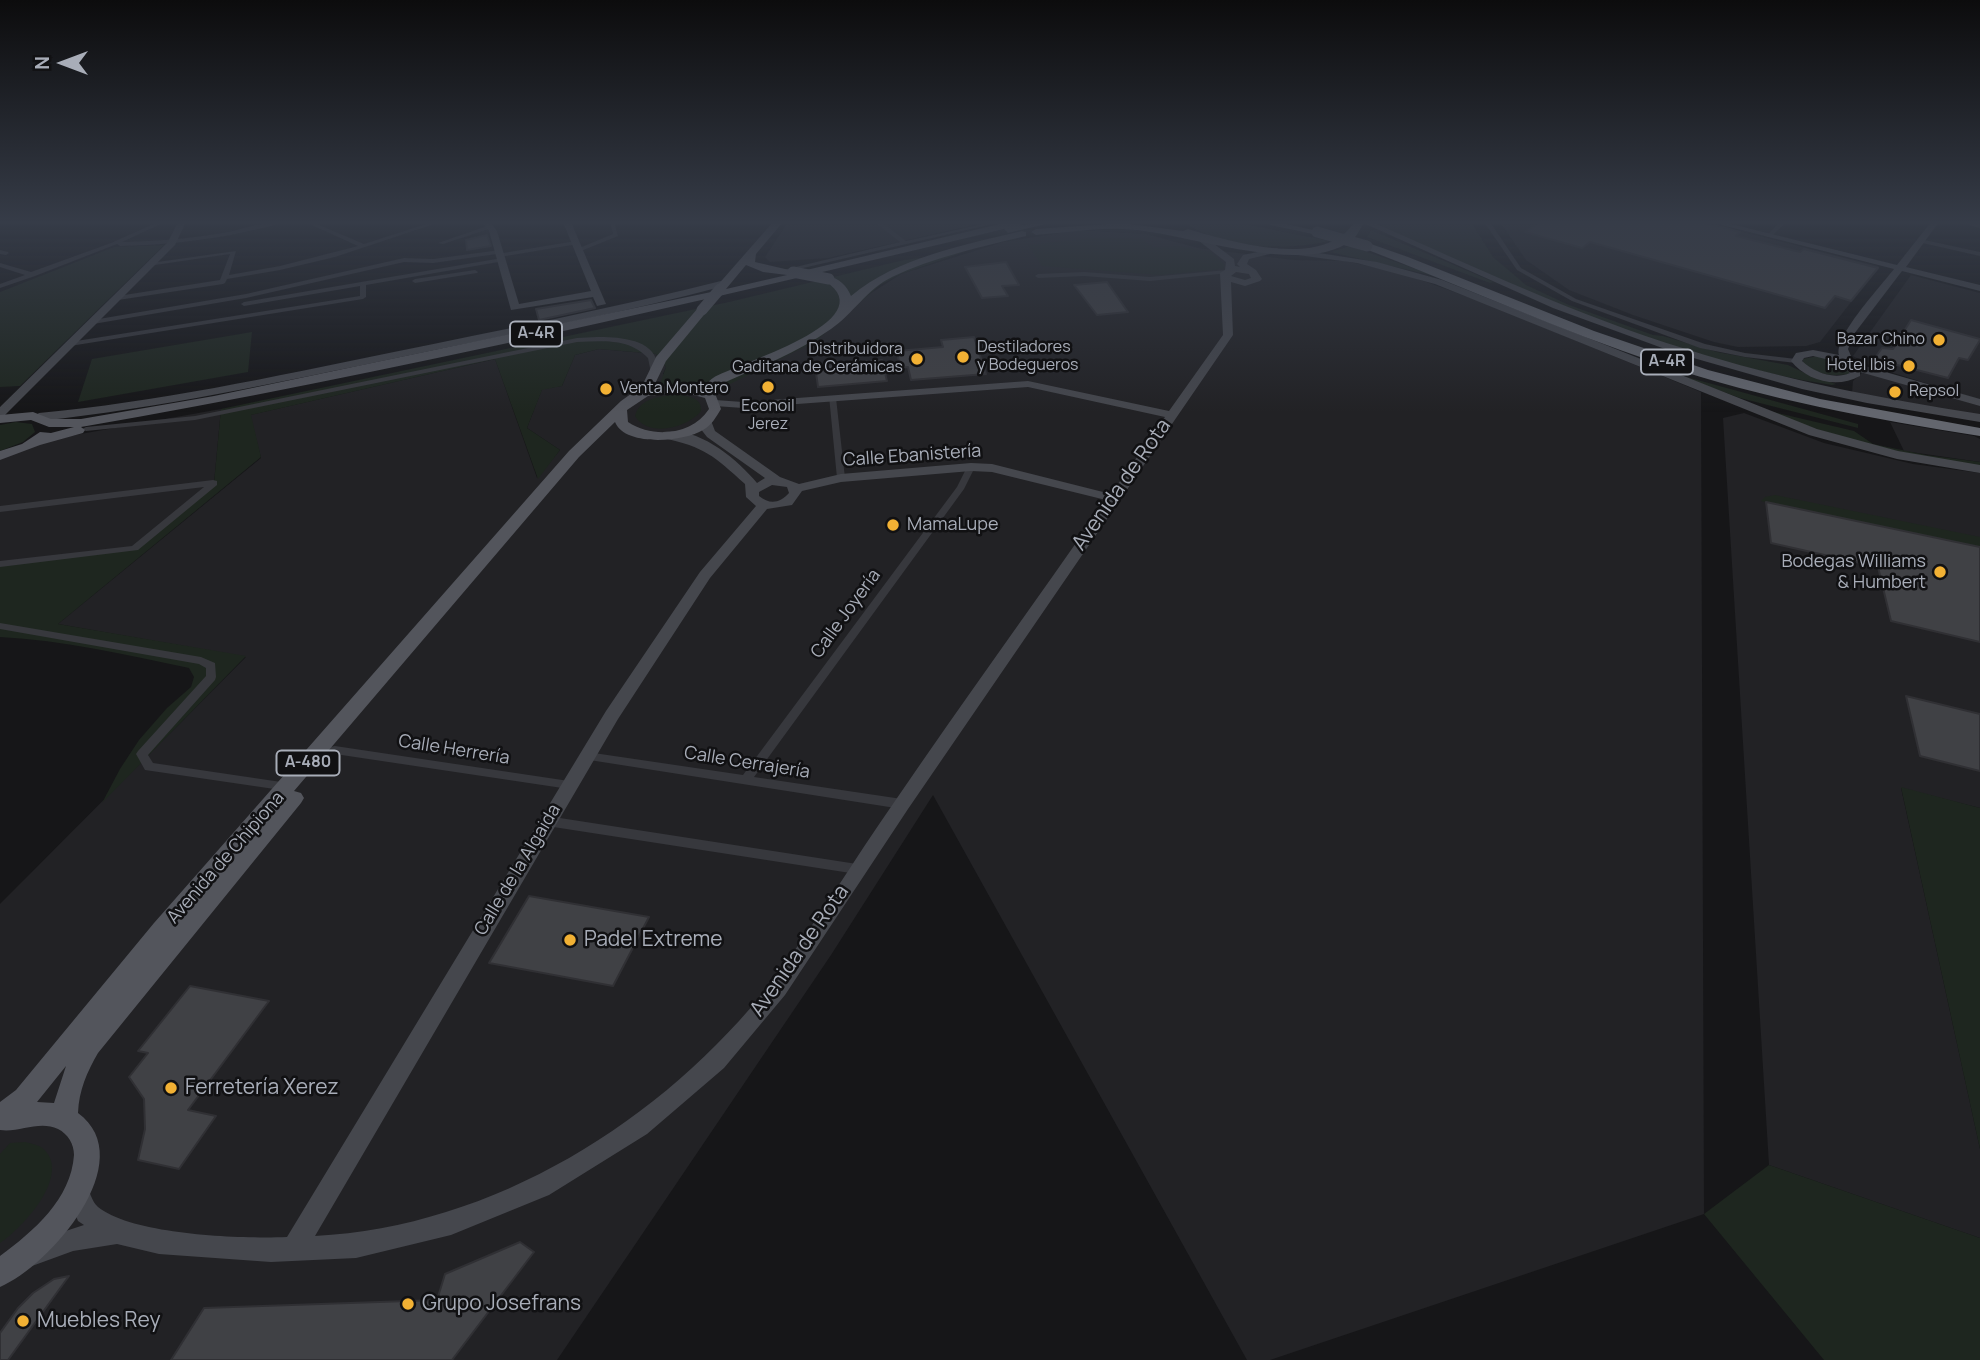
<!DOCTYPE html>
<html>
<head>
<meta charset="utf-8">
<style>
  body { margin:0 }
  #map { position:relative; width:1980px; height:1360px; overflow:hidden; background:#161618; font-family:Manrope,sans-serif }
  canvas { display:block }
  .north { position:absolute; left:28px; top:28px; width:70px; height:70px; -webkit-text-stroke:5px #111113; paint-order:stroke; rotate:270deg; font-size:19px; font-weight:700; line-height:28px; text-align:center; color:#a8adb8 }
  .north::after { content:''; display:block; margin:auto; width:24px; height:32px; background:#a8adb8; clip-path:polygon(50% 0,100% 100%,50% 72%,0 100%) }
</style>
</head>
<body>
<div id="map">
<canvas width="1980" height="1360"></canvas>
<div class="north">N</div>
</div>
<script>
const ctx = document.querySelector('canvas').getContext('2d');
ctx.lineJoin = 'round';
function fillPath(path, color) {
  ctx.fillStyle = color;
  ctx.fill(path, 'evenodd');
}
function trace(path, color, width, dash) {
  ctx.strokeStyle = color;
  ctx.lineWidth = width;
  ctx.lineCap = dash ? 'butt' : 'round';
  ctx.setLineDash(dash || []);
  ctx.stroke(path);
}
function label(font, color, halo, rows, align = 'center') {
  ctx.font = font + ' Manrope,sans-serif';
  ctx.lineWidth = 5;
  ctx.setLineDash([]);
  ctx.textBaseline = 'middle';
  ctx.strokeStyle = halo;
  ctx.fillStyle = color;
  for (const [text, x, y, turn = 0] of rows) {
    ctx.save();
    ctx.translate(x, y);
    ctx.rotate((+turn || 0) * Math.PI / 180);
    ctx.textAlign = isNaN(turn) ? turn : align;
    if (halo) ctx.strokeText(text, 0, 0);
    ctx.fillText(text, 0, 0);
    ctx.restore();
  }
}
fillPath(new Path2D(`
  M788 222H987L828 258 770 262 765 257Z
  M1500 222H1703L1879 266 1820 342 1806 346 1738 347 1714 342 1633 315 1569 290 1526 260Z
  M1079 230 1146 234 1198 248 1294 260 1345 261 1401 273 1482 302 1701 392 1704 1214 1270 1360H1247L933 795 831 955 557 1360H0V904L246 657 58 624 261 458 250 415 495 359 537 478 560 450 527 428 542 389 562 386 575 355 599 349 656 354 666 367 663 374 696 386 722 388 901 274 1003 242Z
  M1911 275 1980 293V400L1871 366 1853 356Z
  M1863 372 1980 405V415L1852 394 1853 381Z
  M221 409 214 483 135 548 0 564V458L58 438Z
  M1744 413 1824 443 1913 464 1980 473V808L1901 788 1980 1149V1238L1769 1165 1723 418Z
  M1890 422 1974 436 1980 439V462L1904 451Z`), '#222225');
fillPath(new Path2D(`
  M1184 222H1234L1330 241C1283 251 1224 250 1184 222Z
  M1379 222H1471L1493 257 1526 285 1569 305 1653 335 1663 336 1717 352 1788 365 1809 375 1836 384 1832 385C1678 362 1536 294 1394 234L1380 227 1383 225Z
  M1371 230 1494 282 1490 283 1367 237Z
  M1092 238 1141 239 1153 247 1179 246 1211 252 1225 265 1223 269 1160 275 1042 266 1028 245Z
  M164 245 20 386 0 387V292L114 247Z
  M1350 246 1439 277 1330 252Z
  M964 252 901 274 880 285 816 341 722 388 660 384 666 367 656 354 599 349 575 355 562 386 542 390 527 428 560 450 538 479 495 359 251 415 261 457 58 624 246 656 102 803 120 769 139 740 167 708 191 687 194 677 189 668C126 655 63 640 0 637V564L136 548 214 483 221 409 729 302 904 260Z
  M252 332 248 372 78 402 92 359Z
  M1818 356 1839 361 1850 370 1849 374C1831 377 1817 374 1802 363L1803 359Z
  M1672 373 1858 424V428L1740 398Z
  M681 395C692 397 702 399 701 411 688 428 648 438 635 416 639 397 665 395 681 395Z
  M1765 410 1854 431 1873 444 1926 455 1980 462V466C1901 454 1840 440 1765 410Z
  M16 422 32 424 35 432 23 442 0 451V425Z
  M1775 495 1980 537V547L1761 501 1765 497Z
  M1901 787 1980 808V1149Z
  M25 1142C30 1143 37 1145 41 1147 75 1172 22 1229 0 1243V1154L10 1143Z
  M1769 1165 1980 1238V1360H1824L1704 1214Z`), '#1e261f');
const building = new Path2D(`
  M1540 222H1703L1740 232 1736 236 1800 252 1804 249 1878 268 1851 301 1835 296 1825 308 1590 242 1582 248 1525 232Z
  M487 235 491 246 467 250 466 240Z
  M1006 262 1019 285 1002 286 1008 296 982 298 965 267Z
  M1107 282 1128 312 1097 315 1074 285Z
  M591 300 595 308 539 320 536 309Z
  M1911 320 1980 339V340L1968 360 1959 358 1948 378 1874 359 1882 348 1893 349Z
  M974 337 986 374 911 380 908 367 900 368 897 351 943 347 941 340Z
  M882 360 887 381 818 387 815 366Z
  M1766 502 1980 547V642L1891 621 1878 567 1771 543Z
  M1906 696 1980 714V771L1920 756Z
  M529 896 649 917 613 986 489 963Z
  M190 986 269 1001 188 1110 216 1116 179 1169 138 1160 145 1129 144 1099 129 1077 148 1053 138 1051Z
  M520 1242 534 1252 452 1360H171L204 1308 437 1300 445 1274Z
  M69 1276 8 1360H0V1333L18 1308 33 1293 54 1279Z`);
fillPath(building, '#404145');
trace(building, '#303034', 2);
fillPath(new Path2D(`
  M158 222H165L122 242C156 241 189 239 222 233 241 230 263 221 282 222 271 227 257 229 245 232 204 241 162 245 120 246L117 244 35 276 0 288V284L25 275 0 267V263L31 272 111 243Z
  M305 222H312L364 244 432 222H440L335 257 280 270 227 279 225 283 223 284 118 300 115 298 118 296 220 280 230 254 148 266 147 265 150 263 236 251 229 275 280 266 358 246Z
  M610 222H628L615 225 618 236 581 251H577V249L613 234Z
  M875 222H881L906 241 992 222H1001L786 272 783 270 900 242Z
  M1484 222H1490L1521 268 1576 299 1705 344 1745 353 1796 359 1800 361 1796 363 1745 357 1700 348 1572 301 1517 270Z
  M1780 222H1786L1771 237H1767V235Z
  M1959 222H1969L1980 224V228Z
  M490 225 492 226V228L443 244 438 243Z
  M1920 239 1980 252V256L1918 242V240Z
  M576 241 579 243 578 244 500 257 497 254 433 263 404 262 246 298 93 324 90 322 93 320 246 294 404 258 433 259 500 250 503 253Z
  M0 250 8 252 9 253 6 255 0 254Z
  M502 258 504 259V261L366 285V297L363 299 70 346 66 344 70 342 360 296V286L244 306 241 304 244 302Z
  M475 270 478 272 477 273 415 283 412 281 415 279Z
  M1227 270 1229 271V273L1150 281 1084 276 1038 278 1035 276 1038 274 1084 272 1150 277Z
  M597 337C615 337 649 338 656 359 657 363 657 367 658 371L651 373 648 358C629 338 603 341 577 342L195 420 86 431 82 429 86 427 195 416 577 338Z
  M829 396 836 398 845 478 841 481 837 478Z
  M971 464 975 467 964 489 754 777 902 799 906 801 908 804 906 807 902 809 583 759 581 756 583 753 587 752 743 775 957 487 968 465Z
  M213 480 217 481V485L138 550 0 567V561L132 546 204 487 0 512V506Z
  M0 623 201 657 215 663 216 677 215 680 148 755 153 763 288 783 292 784 294 787 292 790 288 791 145 770 136 754 138 751 206 676V668L199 664 0 629Z
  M335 746 569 781 573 782 575 785 573 788 569 789 335 754 331 753 329 750 331 747Z
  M547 816 857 864 861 865 863 869 861 873 857 874 547 826 543 824 541 821 543 818Z`), '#37383d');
fillPath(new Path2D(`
  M178 222H186L175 245 4 416 0 418V407L168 242Z
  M482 222H490L497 231 519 304 591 291 563 222H571L606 304 597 306 593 297 511 310 489 231Z
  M1361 222H1372C1475 267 1578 316 1686 349 1783 380 1879 398 1980 414V422L1867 403 1802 389 1676 353 1553 308Z
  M1710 222H1723L1897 265 1931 222H1939L1906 267 1980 285V291L1902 271 1854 334 1848 349 1854 363 1980 399V406L1860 372V376C1837 389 1807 381 1791 361L1796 353 1813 350 1839 355C1834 336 1881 286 1894 269ZM1813 356 1834 361 1850 373C1833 380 1814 372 1802 361L1804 358Z
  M1199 237H1205L1234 259 1235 266 1240 267 1237 264 1243 255 1277 248 1282 251 1249 259 1247 264 1256 270 1262 279 1260 281 1245 286 1231 282 1233 335 908 809 785 995 724 1068 647 1134 549 1195 451 1235 356 1258 271 1262 159 1254 117 1244 73 1251 32 1266 23 1263 20 1254 23 1245 84 1225 78 1221 66 1191 70 1183 78 1179 86 1183C89 1190 92 1202 98 1207 133 1235 241 1239 287 1237L606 711 700 572 756 506 746 497 745 484C714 456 705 447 663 438V432C698 426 736 458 757 483L765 478 707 437 700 428 702 418H710L715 431 780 477 799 484 841 474 971 463 992 464 1111 494 1165 417 1028 387 743 408 715 406 709 403 715 400 743 402 1028 381 1169 411 1223 335 1220 273 1225 270 1226 262 1199 241ZM1236 272 1249 274 1251 278 1245 280 1231 276ZM971 471 992 472 1106 500C1036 601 964 700 895 801 853 861 815 925 771 983 663 1121 493 1227 315 1236L618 719 710 578 767 509 792 505 802 491 841 482ZM772 485 787 487 789 493C780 503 770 505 759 496V492Z
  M1293 249 1377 262 1442 280 1817 429 1898 451 1980 465V473L1897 459 1809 435 1435 284 1357 263 1290 254V250Z
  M725 280 730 283 728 285C620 314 510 334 401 357 280 382 161 408 39 421L33 417 39 413C157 402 272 377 389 353 501 330 614 308 725 280Z`), '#45474d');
fillPath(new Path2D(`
  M773 222H783L756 254 755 262 798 272 1008 222H1024L1020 225 1054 222 1008 233 1004 229C698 302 392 373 81 427L85 430 83 433 40 445 0 460V451L22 444 40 432 51 433 74 427H49L31 420 0 423V415L33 412 51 419H81L214 396 716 291V287ZM746 265 763 272 787 275 726 289Z
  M1257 222H1277L1322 232 1317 235Z
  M1354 222H1364C1361 228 1357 236 1352 240 1302 279 1181 230 1121 229 1093 228 1064 233 1036 235L1031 232 1036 229 1122 223 1183 231 1188 229C1232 242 1325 270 1354 222Z
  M1022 231 1026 232V236C981 247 933 257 892 277 867 289 853 314 831 329 797 353 759 367 721 384L716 396 721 409C716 417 712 425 703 430 684 442 625 447 615 422L579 457 294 791 301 793 304 798 301 803 98 1053C87 1072 79 1090 78 1113 142 1160 50 1266 0 1287V1256C34 1231 71 1199 74 1155 74 1144 68 1134 58 1129 39 1120 19 1133 0 1130V1102L16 1090 154 923 569 451 621 401 642 386 656 357 698 308 708 310 666 361 653 388 682 384 704 390C706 386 709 380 713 378 735 364 887 321 825 281V277C837 275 847 286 851 296 898 257 964 245 1022 231ZM682 392 705 398 709 409C692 435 654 439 628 422L627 410 648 396ZM66 1066 54 1103 37 1102Z`), '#53555c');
fillPath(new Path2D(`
  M1363 244H1371L1408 257 1594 331 1708 370 1820 399 1980 428V436C1872 419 1764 399 1660 364 1559 330 1462 286 1363 248Z`), '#63666e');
trace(new Path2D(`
  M1317 232 1367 246
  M793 272 829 279
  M702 310 720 289`), '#53555c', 11);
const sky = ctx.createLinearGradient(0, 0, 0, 412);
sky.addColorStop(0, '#0c0c0d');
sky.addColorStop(0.54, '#363c48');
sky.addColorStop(1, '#363c4800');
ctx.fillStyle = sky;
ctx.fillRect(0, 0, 1980, 412);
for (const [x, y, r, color] of [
  [1939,340,7,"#f2b134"],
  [963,357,7,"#f2b134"],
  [917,359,7,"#f2b134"],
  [1909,366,7,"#f2b134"],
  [768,387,7,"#f2b134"],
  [606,389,7,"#f2b134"],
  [1895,392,7,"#f2b134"],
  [893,525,7,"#f2b134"],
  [1940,572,7,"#f2b134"],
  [570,940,7,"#f2b134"],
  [171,1088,7,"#f2b134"],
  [408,1304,7,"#f2b134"],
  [23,1321,7,"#f2b134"]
]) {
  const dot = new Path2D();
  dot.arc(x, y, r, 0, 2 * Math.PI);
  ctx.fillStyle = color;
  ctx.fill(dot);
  trace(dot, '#111113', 2.5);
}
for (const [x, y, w] of [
  [536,334,52],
  [1667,362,52],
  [308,763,63]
]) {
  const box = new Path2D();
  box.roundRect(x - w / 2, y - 12.5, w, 25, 5);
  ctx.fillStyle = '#111113';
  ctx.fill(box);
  trace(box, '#a8adb8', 2);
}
label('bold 16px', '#a8adb8', null, [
  ["A-4R",536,334],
  ["A-4R",1667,362],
  ["A-480",308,763]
]);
label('16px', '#a8adb8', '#111113', [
  ["Bazar Chino",1925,340],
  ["Destiladores",977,348,"left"],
  ["y Bodegueros",977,366,"left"],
  ["Distribuidora",903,350],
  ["Gaditana de Cerámicas",903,368],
  ["Hotel Ibis",1895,366],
  ["Venta Montero",620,389,"left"],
  ["Repsol",1909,392,"left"],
  ["Econoil",768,407,"center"],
  ["Jerez",768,425,"center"]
], 'right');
label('18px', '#a8adb8', '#111113', [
  ["Calle Ebanistería",912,456,-4],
  ["Calle Joyería",846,614,-54],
  ["Calle Herrería",454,750,9],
  ["Calle Cerrajería",747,763,9],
  ["Avenida de Chipiona",226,858,-49],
  ["Calle de la Algaida",518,870,-59]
]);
label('18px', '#a8adb8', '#111113', [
  ["MamaLupe",907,525],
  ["Bodegas Williams",1926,562,"right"],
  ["& Humbert",1926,583,"right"]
], 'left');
label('21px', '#a8adb8', '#111113', [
  ["Avenida de Rota",1122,485,-55],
  ["Avenida de Rota",800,951,-55]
]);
label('21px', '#a8adb8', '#111113', [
  ["Padel Extreme",584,940],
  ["Ferretería Xerez",185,1088],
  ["Grupo Josefrans",422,1304],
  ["Muebles Rey",37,1321]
], 'left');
</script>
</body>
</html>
